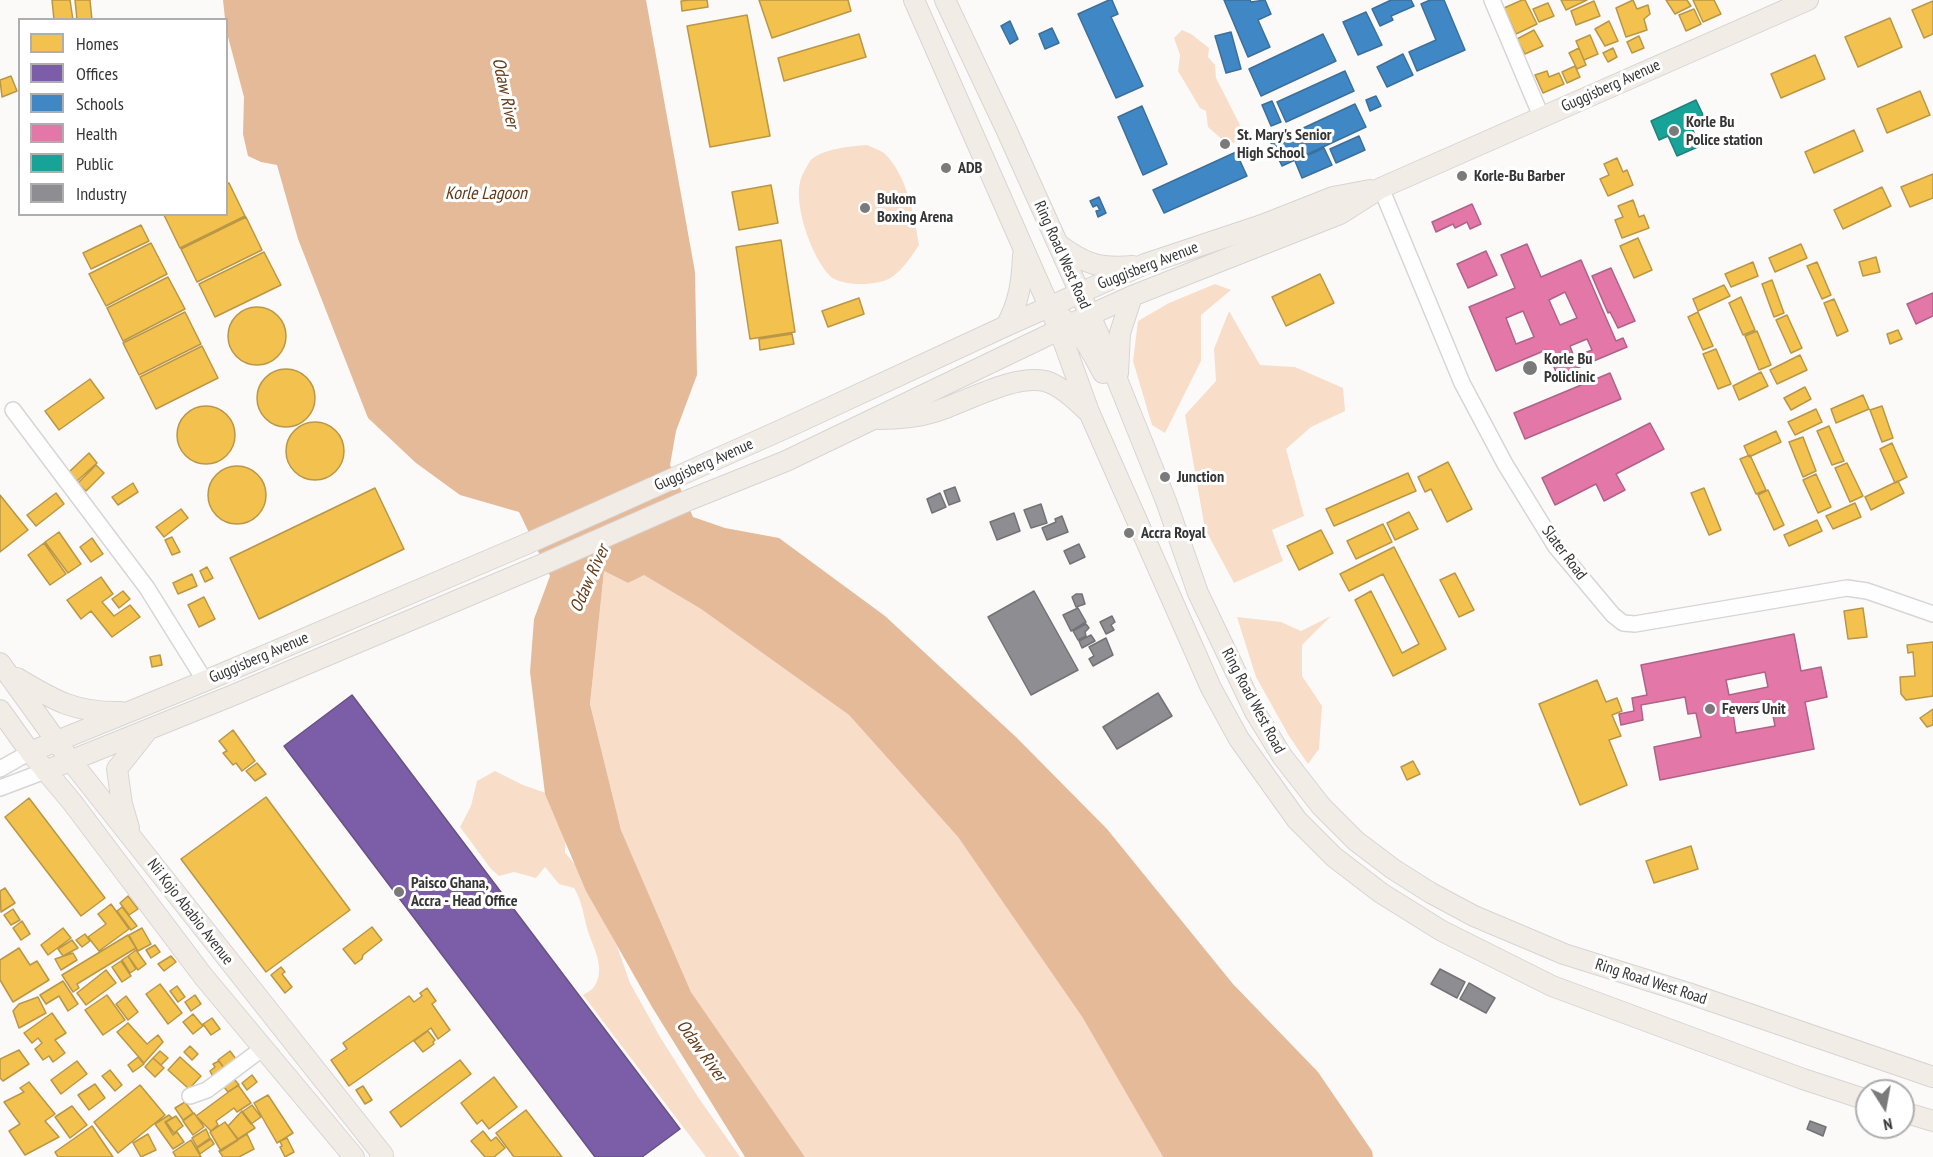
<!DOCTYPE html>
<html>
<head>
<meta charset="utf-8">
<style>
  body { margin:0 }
  #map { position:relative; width:1933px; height:1157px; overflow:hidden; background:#fcfaf9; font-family:"PT Sans Narrow",sans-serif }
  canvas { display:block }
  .legend { position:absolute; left:18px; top:18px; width:210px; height:198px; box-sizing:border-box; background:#fff; border:2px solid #afaeae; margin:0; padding:8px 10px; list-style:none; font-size:18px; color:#363535 }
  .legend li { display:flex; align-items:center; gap:12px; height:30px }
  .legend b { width:30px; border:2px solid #afaeae }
  .north { position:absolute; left:1855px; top:1079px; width:60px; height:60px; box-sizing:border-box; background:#fff; border:2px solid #afaeae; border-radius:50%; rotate:169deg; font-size:16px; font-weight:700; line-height:24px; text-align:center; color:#363535 }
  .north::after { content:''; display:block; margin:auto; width:21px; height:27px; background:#7b7a7a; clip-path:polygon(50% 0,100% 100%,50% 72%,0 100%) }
</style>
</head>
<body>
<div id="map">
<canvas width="1933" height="1157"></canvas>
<ul class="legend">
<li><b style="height:16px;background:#f2c14e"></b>Homes</li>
<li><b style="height:16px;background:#7b5ea7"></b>Offices</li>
<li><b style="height:16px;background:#3f88c5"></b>Schools</li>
<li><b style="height:16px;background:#e377a8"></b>Health</li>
<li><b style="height:16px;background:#17a398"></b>Public</li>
<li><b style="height:16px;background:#8d8d92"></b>Industry</li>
</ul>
<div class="north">N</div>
</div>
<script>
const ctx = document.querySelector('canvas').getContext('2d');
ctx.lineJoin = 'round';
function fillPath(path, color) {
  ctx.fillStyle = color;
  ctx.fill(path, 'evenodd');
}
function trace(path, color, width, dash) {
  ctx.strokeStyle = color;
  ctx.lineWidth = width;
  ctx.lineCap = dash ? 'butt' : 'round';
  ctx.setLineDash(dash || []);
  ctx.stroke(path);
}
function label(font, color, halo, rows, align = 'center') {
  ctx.font = font + ' "PT Sans Narrow",sans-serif';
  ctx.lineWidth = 6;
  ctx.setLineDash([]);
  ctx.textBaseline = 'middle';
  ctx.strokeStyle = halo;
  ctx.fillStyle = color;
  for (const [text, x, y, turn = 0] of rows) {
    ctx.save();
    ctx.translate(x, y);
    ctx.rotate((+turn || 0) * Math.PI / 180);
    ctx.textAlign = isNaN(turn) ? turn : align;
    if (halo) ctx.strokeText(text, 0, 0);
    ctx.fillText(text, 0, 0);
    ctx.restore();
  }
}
fillPath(new Path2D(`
  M1182 30 1191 34 1209 48 1208 57 1215 65 1216 78 1241 127V142L1226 143 1208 127 1206 111 1200 108 1178 71 1180 55 1174 38Z
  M867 145C872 147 879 150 884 153 907 175 914 215 919 245 912 256 903 269 892 277 880 286 842 287 830 276 812 258 794 207 800 182 801 176 807 166 810 161 820 149 852 146 867 145Z
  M1215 284 1231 290 1201 315V361L1165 433 1152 425 1133 361 1138 321 1169 303Z
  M1229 311 1260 365 1295 367 1343 388 1345 411 1311 427 1286 449 1304 516 1272 530 1283 561 1234 583 1205 529 1185 415 1216 381 1214 349Z
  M604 571 628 583 643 574 701 609 849 715 958 837 1084 1018 1163 1157H805L691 992 621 830 590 704Z
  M1331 616 1302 645V676L1322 706 1319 749 1308 764 1289 736 1256 677 1237 617 1281 622 1301 631Z
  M495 771 523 785 566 800 565 853 591 882 601 916 617 946 630 983 660 1037 698 1097 740 1157H706L583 995C586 993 592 990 594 987 607 968 592 946 587 928 583 913 582 901 574 888L559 884 545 867 536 878 514 872 499 876 491 869 460 827 471 806 477 781Z`), '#f8ddc9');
fillPath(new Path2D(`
  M223 0H646L695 272 697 375 676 431 670 465 693 517 725 528 779 538 885 616 1016 737 1107 829 1233 984 1318 1072 1372 1151 1373 1157H1163L1083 1018 958 837 849 715 701 609 644 575 628 583 604 571 590 704 621 830 691 992 805 1157H745L652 1007 586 891 545 794 530 672 534 619 550 576 519 512 460 495 416 463 368 418 298 239 277 165 261 162 248 156 243 134 244 97 227 33 226 20 225 19Z`), '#e4ba99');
const homes = new Path2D(`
  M52 0H70L73 20H54Z
  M75 0H90L92 20H77Z
  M690 0H707L708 7 682 11 681 1Z
  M759 0H848L851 11 772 38Z
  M1522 0H1525L1537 24 1516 34 1504 8Z
  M1561 0H1587L1566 10Z
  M1633 0 1637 9 1648 5 1650 14 1644 19 1647 30 1626 37 1616 8Z
  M1666 0H1687L1691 6 1675 14Z
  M1693 0H1714L1721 14 1703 22Z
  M1594 1 1600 16 1576 25 1571 11Z
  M1933 1V34L1924 38 1912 10Z
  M1548 3 1554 16 1539 22 1533 9Z
  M1694 9 1701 24 1686 31 1679 15Z
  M747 15 770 136 710 147 687 26Z
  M1890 18 1902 47 1858 67 1845 37Z
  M1609 21 1618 41 1605 46 1595 29Z
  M1534 30 1543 46 1525 54 1517 39Z
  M859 34 866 57 784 81 778 58Z
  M1590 35 1598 54 1584 60 1576 41Z
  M1639 36 1644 48 1632 53 1627 42Z
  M1579 48 1586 65 1577 69 1569 53Z
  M1613 48 1617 57 1608 62 1603 53Z
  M1815 55 1825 79 1781 98 1771 74Z
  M1575 66 1580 77 1567 83 1562 72Z
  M1547 71 1549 77 1559 73 1564 84 1543 93 1535 75Z
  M11 76 17 91 2 97 0 80Z
  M1920 91 1930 115 1887 133 1877 109Z
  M1854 130 1863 151 1814 173 1805 152Z
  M1617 158 1623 172 1627 170 1633 185 1608 196 1600 179 1609 175 1604 164Z
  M1933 174V198L1910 207 1901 187Z
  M229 183 245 216 180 248 164 215 226 214V184Z
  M771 185 778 223 739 230 732 192Z
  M1882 187 1891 206 1843 229 1834 210Z
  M1633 200 1639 217 1644 215 1649 228 1622 238 1615 220 1623 217 1618 206Z
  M246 217 262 250 197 282 181 249Z
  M141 225 149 241 91 269 83 253Z
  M1638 238 1652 270 1634 278 1620 246Z
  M781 240 795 332 750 339 736 247Z
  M151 243 167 274 106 306 89 274Z
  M1801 244 1807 258 1775 272 1769 258Z
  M264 252 281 285 215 317 199 284Z
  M1876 257 1880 272 1863 276 1859 262Z
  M1753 262 1758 276 1731 287 1725 274Z
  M1817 262 1831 295 1822 299 1807 266Z
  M1320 274 1334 303 1286 326 1272 297Z
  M168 277 185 309 123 341 107 308Z
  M1772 280 1784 313 1774 317 1762 284Z
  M1724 285 1730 296 1698 311 1693 299Z
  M1741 297 1755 330 1743 335 1729 303Z
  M859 298 864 314 828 327 822 311Z
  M1834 299 1848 331 1837 336 1824 303Z
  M228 336a29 29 0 1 1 58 0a29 29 0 1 1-58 0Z
  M185 312 201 344 139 375 123 343Z
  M1698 312 1713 346 1703 350 1688 317Z
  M1787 315 1802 348 1791 353 1776 320Z
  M1898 330 1902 339 1890 344 1887 334Z
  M1757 331 1771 365 1759 370 1745 336Z
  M792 334 794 344 760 350 759 339Z
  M202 346 218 378 156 409 140 377Z
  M1716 349 1731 384 1718 389 1703 354Z
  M1800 355 1807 370 1777 384 1770 370Z
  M257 398a29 29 0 1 1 58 0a29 29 0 1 1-58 0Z
  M1761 372 1768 386 1739 400 1733 386Z
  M90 379 104 398 59 430 45 411Z
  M1805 387 1811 399 1791 410 1784 398Z
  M1863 395 1869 409 1836 423 1831 409Z
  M177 435a29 29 0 1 1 58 0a29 29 0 1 1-58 0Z
  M1882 406 1893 438 1882 442 1870 410Z
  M1816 409 1822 422 1795 435 1788 422Z
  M286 451a29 29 0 1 1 58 0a29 29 0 1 1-58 0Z
  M1829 426 1844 461 1832 465 1817 431Z
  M1776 431 1781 442 1749 457 1744 446Z
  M1803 437 1816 471 1803 477 1789 442Z
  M1892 443 1907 477 1895 483 1880 449Z
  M89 453 97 463 77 481 69 472Z
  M1750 455 1766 490 1756 494 1740 459Z
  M1448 462 1472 509 1447 522 1431 489 1425 492 1418 477Z
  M1847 463 1863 496 1850 502 1835 468Z
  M96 465 104 473 86 491 78 483Z
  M208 495a29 29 0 1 1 58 0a29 29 0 1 1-58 0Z
  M1408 473 1416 491 1334 526 1326 509Z
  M1816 474 1831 507 1818 513 1803 480Z
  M1898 481 1904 493 1871 510 1865 497Z
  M133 483 138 492 118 505 112 497Z
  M375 488 404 549 259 619 230 558Z
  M1704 488 1721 530 1709 535 1691 493Z
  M1768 490 1784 525 1774 530 1758 495Z
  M56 493 64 504 36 526 27 515Z
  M0 495 28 530 0 552Z
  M1855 503 1861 517 1833 529 1826 516Z
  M181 509 188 518 164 537 156 527Z
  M1409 512 1418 529 1395 540 1387 523Z
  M1817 520 1822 531 1789 546 1784 535Z
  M1383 524 1392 542 1356 559 1347 541Z
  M1321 530 1333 553 1299 570 1287 546Z
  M59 532 81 564 68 573 45 542Z
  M172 537 180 552 172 555 165 540Z
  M92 538 103 554 91 562 80 547Z
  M44 543 66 574 50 585 28 555Z
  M1394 547 1446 649 1393 676 1355 600 1371 591 1402 653 1419 644 1383 574 1349 591 1340 574Z
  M207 567 213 578 205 582 200 571Z
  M1455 573 1474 610 1459 617 1440 580Z
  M192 574 197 586 178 594 173 583Z
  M101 577 113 594 102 602 114 616 130 605 140 617 112 637 91 611 81 619 67 600Z
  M123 591 130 599 119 608 112 599Z
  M204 597 215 619 199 627 188 605Z
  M1863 608 1867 637 1848 639 1844 611Z
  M1933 642V696L1906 700 1901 694 1900 677 1915 676 1913 652 1908 653 1907 645Z
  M160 655 162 665 152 667 150 657Z
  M1597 680 1606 702 1617 698 1622 711 1612 715 1621 736 1609 740 1627 785 1580 805 1539 704Z
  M1933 709V725L1927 727 1920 718Z
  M233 730 255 761 242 771 236 763 233 765 223 753 227 751 219 741Z
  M1413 761 1420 774 1407 780 1401 767Z
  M257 763 266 774 255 781 246 771Z
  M266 797 350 910 266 972 181 859Z
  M29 798 105 898 81 916 5 817Z
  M1691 846 1698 869 1654 883 1646 861Z
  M5 888 15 903 1 912 0 891Z
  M128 896 138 909 129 915 120 903Z
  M111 904 129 929 99 951 88 937 106 924 98 914Z
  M122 907 137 926 131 930 117 911Z
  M13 909 20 920 11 925 4 915Z
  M22 921 30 934 21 940 13 928Z
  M372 927 382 940 363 955 362 959 355 964 343 949Z
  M63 928 71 938 48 955 41 945Z
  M142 928 151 944 138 951 129 935Z
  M85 934 90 941 82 947 76 940Z
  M128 935 136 948 77 984 79 988 73 992 62 975Z
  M72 940 78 948 63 956 58 949Z
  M155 945 160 952 151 958 146 950Z
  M19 948 30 965 37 961 49 980 13 1002 0 980V960Z
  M136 950 146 964 138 970 128 956Z
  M73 953 77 960 61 970 55 959Z
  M128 956 136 969 130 973 122 960Z
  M171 956 176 962 164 971 158 964Z
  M121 961 131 976 122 982 112 967Z
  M281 967 285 972 282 974 292 987 285 993 271 975Z
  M106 970 116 983 86 1005 77 993Z
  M63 981 78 1004 68 1011 59 996 46 1004 40 995Z
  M160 984 182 1013 168 1024 146 994Z
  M177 986 185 997 178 1002 170 991Z
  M427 988 436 1001 432 1004 450 1030 438 1039 431 1028 349 1086 331 1060 347 1049 343 1043 409 996 414 1002 422 996 420 993Z
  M107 995 125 1020 103 1035 85 1010Z
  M195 995 201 1004 191 1011 185 1002Z
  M126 996 138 1012 128 1020 116 1004Z
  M38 997 46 1013 19 1028 13 1011 19 1004Z
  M52 1013 66 1033 55 1040 65 1053 53 1062 49 1056 43 1060 35 1049 42 1043 38 1038 32 1043 24 1033Z
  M193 1014 203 1026 193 1034 183 1022Z
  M212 1018 220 1029 211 1035 203 1024Z
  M128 1023 147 1044 158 1035 163 1042 144 1063 117 1032Z
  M428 1031 435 1040 433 1042 434 1044 423 1052 414 1041Z
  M190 1046 198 1054 192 1060 184 1052Z
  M19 1050 29 1064 3 1081 0 1078V1059Z
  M160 1051 168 1058 161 1065 153 1058Z
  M230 1051 236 1059 224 1068 218 1060Z
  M138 1057 144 1064 133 1072 128 1065Z
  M180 1057 201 1076 189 1089 168 1070Z
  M153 1058 164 1068 155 1077 145 1067Z
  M460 1060 471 1074 401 1127 390 1112Z
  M77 1061 87 1074 61 1094 51 1080Z
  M219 1061 224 1068 213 1077 210 1071 215 1067 213 1064Z
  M110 1070 122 1085 115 1091 102 1076Z
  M252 1075 257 1082 247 1090 242 1083Z
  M494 1077 517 1107 489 1129 482 1120 477 1124 461 1103Z
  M234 1079 239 1085 228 1092 224 1087Z
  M29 1082 55 1114 45 1121 59 1137 25 1155 9 1131 20 1124 4 1102 24 1092 20 1088Z
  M95 1084 105 1098 89 1110 78 1095Z
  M140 1085 165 1115 118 1153 94 1122Z
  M238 1085 251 1103 237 1112 234 1108 216 1121 218 1125 211 1131 196 1116Z
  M363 1086 372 1100 365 1104 356 1090Z
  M268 1095 293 1133 277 1143 254 1103Z
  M185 1102 193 1113 183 1120 175 1108Z
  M252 1105 261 1117 251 1124 242 1112Z
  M72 1106 87 1125 70 1138 55 1117Z
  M526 1110 562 1157H514L496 1133Z
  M242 1111 255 1128 238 1139 228 1126Z
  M194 1113 204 1127 193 1135 183 1121Z
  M169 1115 172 1118 165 1122 173 1135 177 1132 184 1142 173 1149 155 1124Z
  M176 1116 183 1126 174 1133 166 1122Z
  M225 1122 238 1140 221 1151 210 1132Z
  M92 1126 113 1157H58L55 1152Z
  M206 1129 210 1138 197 1147 192 1138Z
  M483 1131 491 1141 496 1137 505 1148 494 1157H485L471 1141Z
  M148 1134 156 1150 141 1157 133 1143Z
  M247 1134 254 1149 239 1157H223L219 1151Z
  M287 1138 294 1152 285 1157 280 1147 282 1146 280 1141Z
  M211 1139 214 1144 200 1154 197 1148Z
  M191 1140 201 1157H176L173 1152Z`);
fillPath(homes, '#f2c14e');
trace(homes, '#ba9746', 1.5);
const offices = new Path2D(`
  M352 695 680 1129 642 1157H595L284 746Z`);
fillPath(offices, '#7b5ea7');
trace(offices, '#665285', 1.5);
const schools = new Path2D(`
  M1109 0H1112L1118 14 1111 17 1143 86 1116 98 1078 14Z
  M1224 0H1250L1251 2 1265 0 1271 14 1258 20 1270 47 1248 57Z
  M1391 0H1411L1414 6 1391 16 1393 20 1380 26 1372 9Z
  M1430 0H1444L1465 50 1417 71 1409 52 1436 40 1421 4Z
  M1366 12 1382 45 1358 55 1343 22Z
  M1010 21 1018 39 1010 44 1001 26Z
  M1052 28 1059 43 1045 49 1039 34Z
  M1231 32 1241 69 1226 73 1215 36Z
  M1323 34 1336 61 1261 96 1249 69Z
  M1403 54 1413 75 1387 87 1377 67Z
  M1345 71 1354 91 1286 122 1277 102Z
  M1376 96 1381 106 1370 111 1366 100Z
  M1272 101 1281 122 1271 126 1262 105Z
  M1355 104 1366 127 1282 166 1271 143Z
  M1142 106 1167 164 1143 175 1118 117Z
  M1359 136 1365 150 1336 163 1330 149Z
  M1324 148 1332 165 1302 178 1295 161Z
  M1236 152 1247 176 1164 213 1153 190Z
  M1099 197 1106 213 1098 217 1096 211 1100 210 1097 205 1093 207 1090 201Z`);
fillPath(schools, '#3f88c5');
trace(schools, '#3c6f9a', 1.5);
const health = new Path2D(`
  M1472 204 1481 224 1470 229 1467 222 1455 228 1453 224 1436 232 1432 222Z
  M1527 244 1541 277 1581 260 1616 341 1623 338 1627 347 1558 376 1546 350 1496 371 1469 307 1515 288 1501 255ZM1565 292 1577 318 1560 325 1549 300ZM1523 311 1534 337 1516 344 1506 318ZM1587 339 1592 350 1574 357 1570 346Z
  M1486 251 1497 275 1468 288 1457 264Z
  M1611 268 1635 321 1618 328 1610 312 1608 313 1592 276Z
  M1933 293V316L1916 324 1907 304Z
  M1610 373 1621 399 1525 439 1514 413Z
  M1650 423 1664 449 1616 474 1625 490 1604 501 1596 484 1555 505 1542 478Z
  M1794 634 1801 671 1821 667 1827 697 1805 702 1814 749 1660 780 1654 747 1701 737 1696 713 1688 714 1685 697 1641 705 1643 720 1621 725 1619 714 1634 711 1632 698 1647 695 1641 665ZM1765 672 1768 687 1729 695 1726 680ZM1770 700 1775 726 1736 733 1732 707Z`);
fillPath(health, '#e377a8');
trace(health, '#af6386', 1.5);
const public = new Path2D(`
  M1696 100 1705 119 1691 126 1700 146 1677 156 1668 136 1659 140 1651 121Z`);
fillPath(public, '#17a398');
trace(public, '#20827a', 1.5);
const industry = new Path2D(`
  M955 487 960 501 949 505 944 491Z
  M940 493 946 507 932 513 927 499Z
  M1041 504 1047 523 1031 528 1024 510Z
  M1014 513 1020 531 997 540 990 522Z
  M1062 516 1068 532 1047 540 1042 528 1056 522 1055 519Z
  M1079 544 1085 557 1070 564 1064 551Z
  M1034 591 1078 670 1031 695 988 617Z
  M1076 594H1082L1085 604 1076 607 1072 597Z
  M1078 608 1086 622 1071 631 1063 615Z
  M1112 616 1115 622 1111 625 1114 630 1106 634 1100 622Z
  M1086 624 1089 628 1085 632 1086 636 1078 640 1073 631Z
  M1091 635 1095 641 1082 648 1079 641Z
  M1106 638 1113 655 1093 666 1089 659 1094 656 1089 647Z
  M1158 693 1172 716 1117 749 1103 727Z
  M1440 969 1465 982 1457 998 1431 984Z
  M1469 983 1495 998 1486 1013 1460 999Z
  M1810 1121 1826 1127 1823 1136 1807 1129Z`);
fillPath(industry, '#8d8d92');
trace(industry, '#737376', 1.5);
const minor = new Path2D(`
  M1492 0 1541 116
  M1381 188 1462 383 1505 464 1556 547 1613 615 1623 623 1635 624 1847 588 1867 591 1933 614
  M13 410 147 588 205 681
  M0 769 30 752
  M0 788 45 771
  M190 1096 207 1090 263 1048`);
const major = new Path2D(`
  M914 0 1059 329 1089 412 1211 688 1239 739 1297 820 1334 857 1381 893 1442 931 1552 986 1803 1079 1867 1100
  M945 0 1006 129 1102 342 1166 501 1198 593 1255 712 1282 756 1321 806 1356 841 1393 869 1431 893 1474 916 1564 954 1688 993 1933 1077
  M1058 244C1085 264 1099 269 1133 266
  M1062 318C1082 331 1092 353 1103 373
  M1006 326C1019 303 1022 281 1023 255
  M1118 373 1120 333 1132 296
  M879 419C899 419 915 418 934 412 964 403 1013 374 1045 381 1060 385 1075 399 1086 410
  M0 663 71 761 383 1155 380 1157
  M17 678C55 701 76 713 121 712
  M0 710 30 752 72 802 203 976 354 1157
  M30 752 205 681 531 542 788 427 1006 326 1145 264 1262 225 1333 197 1370 190
  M45 771 231 696 541 565 689 500 786 461 1090 315 1132 296 1340 214 1381 188 1808 0
  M129 828 122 804 117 769 147 731
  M1903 1112 1933 1121`);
trace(minor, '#d7d6d6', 18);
trace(major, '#d6d5d4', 22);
trace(minor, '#fffefe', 15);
trace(major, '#f2ece6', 20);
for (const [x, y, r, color] of [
  [1674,131,6,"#7b7a7a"],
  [1225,144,6,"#7b7a7a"],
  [946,168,6,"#7b7a7a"],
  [1462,176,6,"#7b7a7a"],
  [865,208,6,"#7b7a7a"],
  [1530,368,8,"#7b7a7a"],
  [1165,477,6,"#7b7a7a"],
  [1129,533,6,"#7b7a7a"],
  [1710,709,6,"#7b7a7a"],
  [399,892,6,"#7b7a7a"]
]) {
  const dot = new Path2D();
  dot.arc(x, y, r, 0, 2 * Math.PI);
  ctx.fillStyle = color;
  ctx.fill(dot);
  trace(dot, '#fff', 2);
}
label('16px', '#363535', '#fff', [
  ["Guggisberg Avenue",1611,86,-24],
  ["Ring Road West Road",1062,255,66],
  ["Guggisberg Avenue",1148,266,-21],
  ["Guggisberg Avenue",704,465,-24],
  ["Slater Road",1564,553,53],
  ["Guggisberg Avenue",259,658,-23],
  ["Ring Road West Road",1253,701,62],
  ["Nii Kojo Ababio Avenue",190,912,52],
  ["Ring Road West Road",1651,982,18]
]);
label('bold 16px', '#363535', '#fff', [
  ["Korle Bu",1686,122],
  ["Police station",1686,140],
  ["St. Mary's Senior",1237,135],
  ["High School",1237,153],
  ["ADB",958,168],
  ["Korle-Bu Barber",1474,176],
  ["Bukom",877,199],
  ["Boxing Arena",877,217],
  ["Korle Bu",1544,359],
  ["Policlinic",1544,377],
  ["Junction",1177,477],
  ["Accra Royal",1141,533],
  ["Fevers Unit",1722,709],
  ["Paisco Ghana,",411,883],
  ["Accra - Head Office",411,901]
], 'left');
label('italic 18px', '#643b19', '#fff', [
  ["Odaw River",505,93,78],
  ["Korle Lagoon",486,194],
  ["Odaw River",590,579,-66],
  ["Odaw River",701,1051,54]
]);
</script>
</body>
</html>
